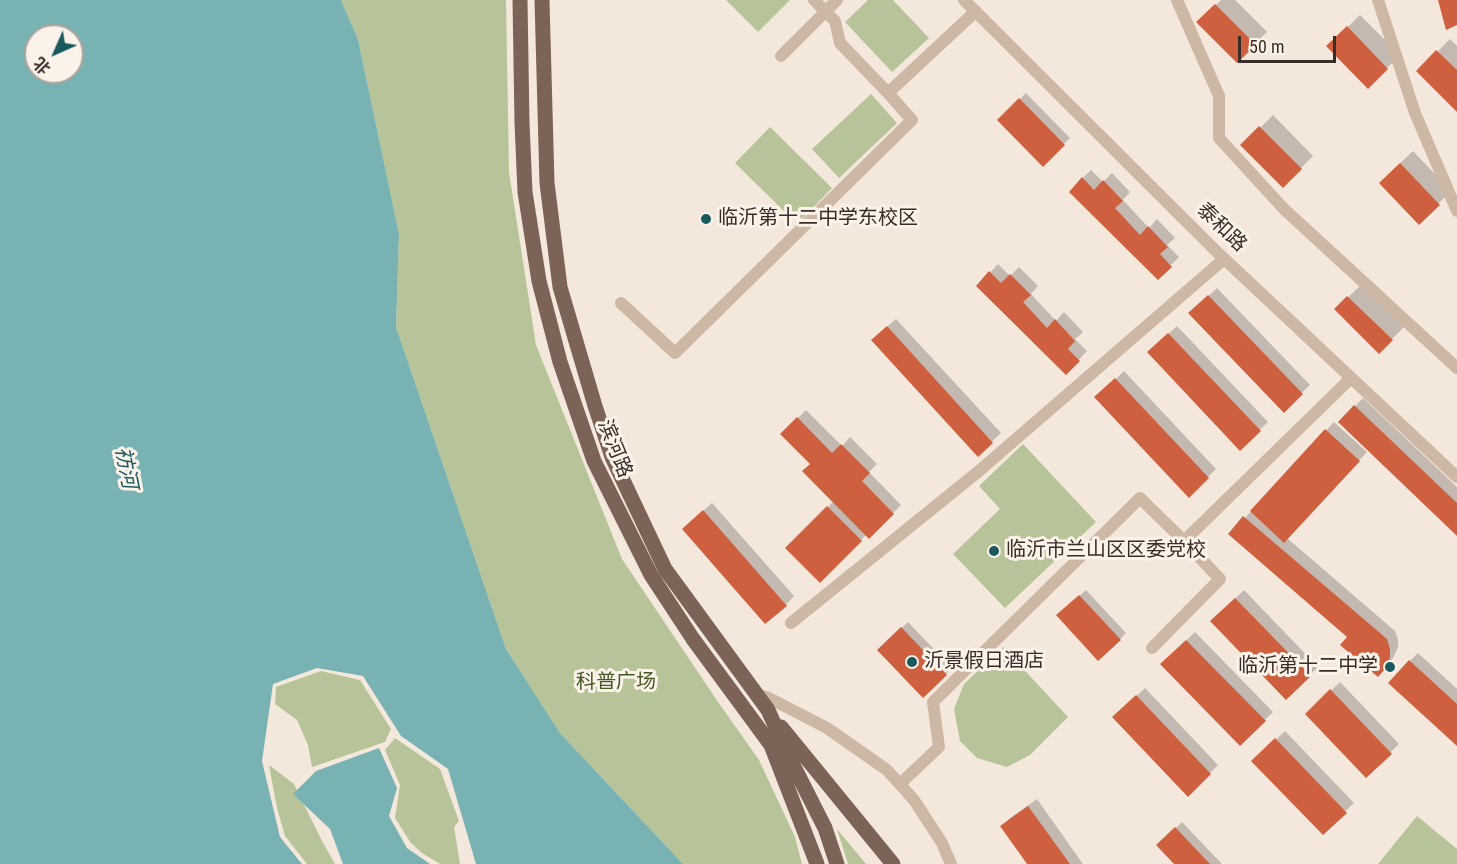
<!DOCTYPE html>
<html>
<head>
<meta charset="utf-8">
<style>
  body { margin:0 }
  #map { position:relative; width:1457px; height:864px; overflow:hidden; background:#f4e8dc; font-family:"Roboto Condensed","Noto Sans SC",sans-serif }
  canvas { display:block }
  .north { position:absolute; left:24px; top:24px; width:60px; height:60px; box-sizing:border-box; background:#fbf2e9; border:2px solid #ada39c; border-radius:50%; rotate:225deg; font-size:16px; font-weight:700; line-height:24px; text-align:center; color:#392d28 }
  .north::after { content:''; display:block; margin:auto; width:21px; height:27px; background:#1a5a5e; clip-path:polygon(50% 0,100% 100%,50% 72%,0 100%) }
  .scale { position:absolute; left:1238px; top:36px; width:98px; height:27px; box-sizing:border-box; border:3px solid #392d28; border-top:0; padding-left:8px; font-size:18px; line-height:21px; white-space:nowrap; color:#392d28; -webkit-text-stroke:4px #fbf2e9; paint-order:stroke }
</style>
</head>
<body>
<div id="map">
<canvas width="1457" height="864"></canvas>
<div class="north">北</div>
<div class="scale">50 m</div>
</div>
<script>
const ctx = document.querySelector('canvas').getContext('2d');
ctx.lineJoin = 'round';
function fillPath(path, color) {
  ctx.fillStyle = color;
  ctx.fill(path, 'evenodd');
}
function trace(path, color, width, dash) {
  ctx.strokeStyle = color;
  ctx.lineWidth = width;
  ctx.lineCap = dash ? 'butt' : 'round';
  ctx.setLineDash(dash || []);
  ctx.stroke(path);
}
function label(font, color, halo, rows, align = 'center') {
  ctx.font = font + ' "Roboto Condensed","Noto Sans SC",sans-serif';
  ctx.lineWidth = 6;
  ctx.setLineDash([]);
  ctx.textBaseline = 'middle';
  ctx.strokeStyle = halo;
  ctx.fillStyle = color;
  for (const [text, x, y, turn = 0] of rows) {
    ctx.save();
    ctx.translate(x, y);
    ctx.rotate((+turn || 0) * Math.PI / 180);
    ctx.textAlign = isNaN(turn) ? turn : align;
    if (halo) ctx.strokeText(text, 0, 0);
    ctx.fillText(text, 0, 0);
    ctx.restore();
  }
}
fillPath(new Path2D(`
  M341 0H506L509 172 536 345 622 559 716 699 759 760 795 837 802 864H683L560 733 506 649 396 327 399 234 358 39Z
  M726 0H790L758 32Z
  M868 0H893L929 38 892 72 845 22Z
  M871 94 897 123 839 178 812 149Z
  M770 127 832 188 802 219 794 211 789 216 735 163Z
  M1023 444 1096 522 1005 608 953 554 1000 509 979 486Z
  M1003 647 1068 717 1030 755 1007 767 977 758 960 741 954 709 964 684Z
  M321 671 360 680 391 729 385 742 312 767 308 745 297 720 275 704 276 687Z
  M395 738 440 769 459 821 454 827 460 864H440L422 853 411 843 395 818 400 785 385 750Z
  M269 765 294 784 322 841 335 864H307L285 836 277 808Z
  M1417 816 1457 849V864H1378Z
  M837 829 866 864H848Z`), '#b7c49a');
fillPath(new Path2D(`
  M0 0H341L358 39 399 234 396 327 506 649 560 733 683 864H476L448 769 401 736 363 676 317 668 273 684 262 761 280 837 302 864H0ZM36 36H72V72H36Z
  M379 748 397 788 389 816 407 848 430 864H343L330 829 293 794 316 771Z`), '#78b2b3');
fillPath(new Path2D(`
  M1221 0H1235L1267 32 1237 61 1199 22Z
  M1360 15 1400 55 1368 87 1328 46Z
  M1450 39 1457 46V110L1418 71Z
  M1026 93 1070 138 1043 165 999 120Z
  M1273 115 1313 156 1283 186 1242 146Z
  M1413 151 1451 191 1419 223 1393 170Z
  M1091 170 1103 182 1112 173 1130 192 1123 200 1149 228 1157 219 1175 238 1167 245 1179 257 1158 278 1083 178Z
  M998 264 1010 276 1019 267 1038 286 1031 294 1056 321 1064 312 1083 332 1075 339 1087 351 1066 373 978 286Z
  M1361 285 1404 327 1379 352 1336 309Z
  M1217 288 1310 385 1284 410 1191 313Z
  M896 319 1001 433 978 455 881 332Z
  M1177 326 1268 422 1240 449 1149 352Z
  M1124 371 1216 469 1189 496 1096 398Z
  M1363 398 1457 487V533L1340 422Z
  M806 410 842 446 850 437 877 464 869 472 901 505 869 537 867 534 820 581 787 548 834 501 812 464 782 434Z
  M1334 422 1367 452 1287 538 1395 631 1398 640V647L1393 658 1386 667 1230 534Z
  M712 503 794 596 786 605 692 521Z
  M1086 590 1126 633 1120 639 1058 615Z
  M1244 590 1318 667 1286 698 1212 621Z
  M908 622 952 668 923 696 879 650Z
  M1195 632 1273 712 1240 744 1162 664Z
  M1418 653 1457 689V744L1410 661Z
  M1340 682 1399 744 1366 776 1307 714Z
  M1145 688 1218 765 1188 795 1114 717Z
  M1285 731 1354 803 1323 833 1254 761Z
  M1037 799 1083 864H1029L1002 826 1010 818Z
  M1182 822 1222 864H1176L1158 845Z`), '#0003');
fillPath(new Path2D(`
  M1438 0H1457V25L1446 30Z
  M1215 4 1256 45 1237 63 1196 22Z
  M1347 26 1388 69 1368 89 1326 46Z
  M1436 50 1457 70V112L1416 71Z
  M1019 98 1065 145 1043 167 997 120Z
  M1259 126 1302 169 1283 188 1240 145Z
  M1400 163 1440 205 1419 225 1379 183Z
  M1082 177 1094 190 1103 180 1123 201 1115 208 1140 235 1148 226 1168 247 1160 254 1172 267 1158 280 1069 192Z
  M989 271 1001 283 1010 274 1031 295 1023 302 1047 328 1055 319 1075 341 1068 349 1080 361 1066 375 976 286Z
  M1208 295 1303 394 1284 413 1188 313Z
  M1347 296 1393 340 1379 354 1334 309Z
  M887 326 993 443 978 457 871 340Z
  M1168 333 1261 431 1240 451 1147 352Z
  M1115 378 1209 478 1189 498 1094 397Z
  M1354 405 1457 503V536L1338 422Z
  M797 417 832 453 841 444 870 473 862 481 894 514 869 539 802 471 810 464 780 434Z
  M1325 429 1360 461 1284 543 1250 511Z
  M827 506 862 541 820 583 785 548Z
  M703 510 787 606 765 624 682 529Z
  M1243 516 1387 639 1390 649V657L1386 668 1378 677 1340 645 1347 637 1228 534Z
  M1079 595 1121 640 1098 661 1056 615Z
  M1235 598 1311 676 1286 700 1210 621Z
  M901 627 947 675 923 698 877 650Z
  M1186 640 1266 721 1240 746 1160 664Z
  M1409 660 1457 704V746L1388 683Z
  M1330 689 1392 754 1366 778 1305 714Z
  M1136 695 1211 774 1188 797 1112 717Z
  M1275 738 1347 813 1323 835 1251 761Z
  M1028 806 1070 864H1027L1000 826Z
  M1175 827 1210 864H1174L1156 845Z`), '#cf603f');
trace(new Path2D(`
  M964 0 1218 253 1457 477
  M1177 0 1219 96V138L1284 209 1457 368
  M1378 0 1415 113 1457 211
  M781 56 837 0
  M888 93 976 11
  M621 303 675 353 912 120 888 93 840 43 835 21 814 0
  M1184 541 1351 378
  M791 623 979 471 1224 259
  M756 694 769 698 827 728 887 770 914 800 942 843 951 864
  M900 784 939 747 933 702 1140 498 1184 541 1220 579 1152 648`), '#cdb8a6', 12);
trace(new Path2D(`
  M520 0 522 123 525 192 539 281 560 362 594 461 651 575 693 639 771 745 817 864
  M542 0 547 183 560 287 595 406 612 457 665 569 768 710 790 759 825 828 837 864
  M781 727 893 864`), '#7c6358', 15);
for (const [x, y, r, color] of [
  [706,219,6,"#1a5a5e"],
  [994,551,6,"#1a5a5e"],
  [912,662,6,"#1a5a5e"],
  [1390,667,6,"#1a5a5e"]
]) {
  const dot = new Path2D();
  dot.arc(x, y, r, 0, 2 * Math.PI);
  ctx.fillStyle = color;
  ctx.fill(dot);
  trace(dot, '#fbf2e9', 2);
}
label('20px', '#392d28', '#fbf2e9', [
  ["临沂第十二中学东校区",718,219],
  ["临沂市兰山区区委党校",1006,551],
  ["沂景假日酒店",924,662],
  ["临沂第十二中学",1378,667,"right"]
], 'left');
label('20px', '#392d28', '#fbf2e9', [
  ["泰和路",1221,228,44],
  ["滨河路",614,449,68]
]);
label('20px', '#485929', '#fbf2e9', [
  ["科普广场",616,683]
]);
label('italic 21px', '#1a5a5e', '#fbf2e9', [
  ["祊河",125,468,79]
]);
</script>
</body>
</html>
